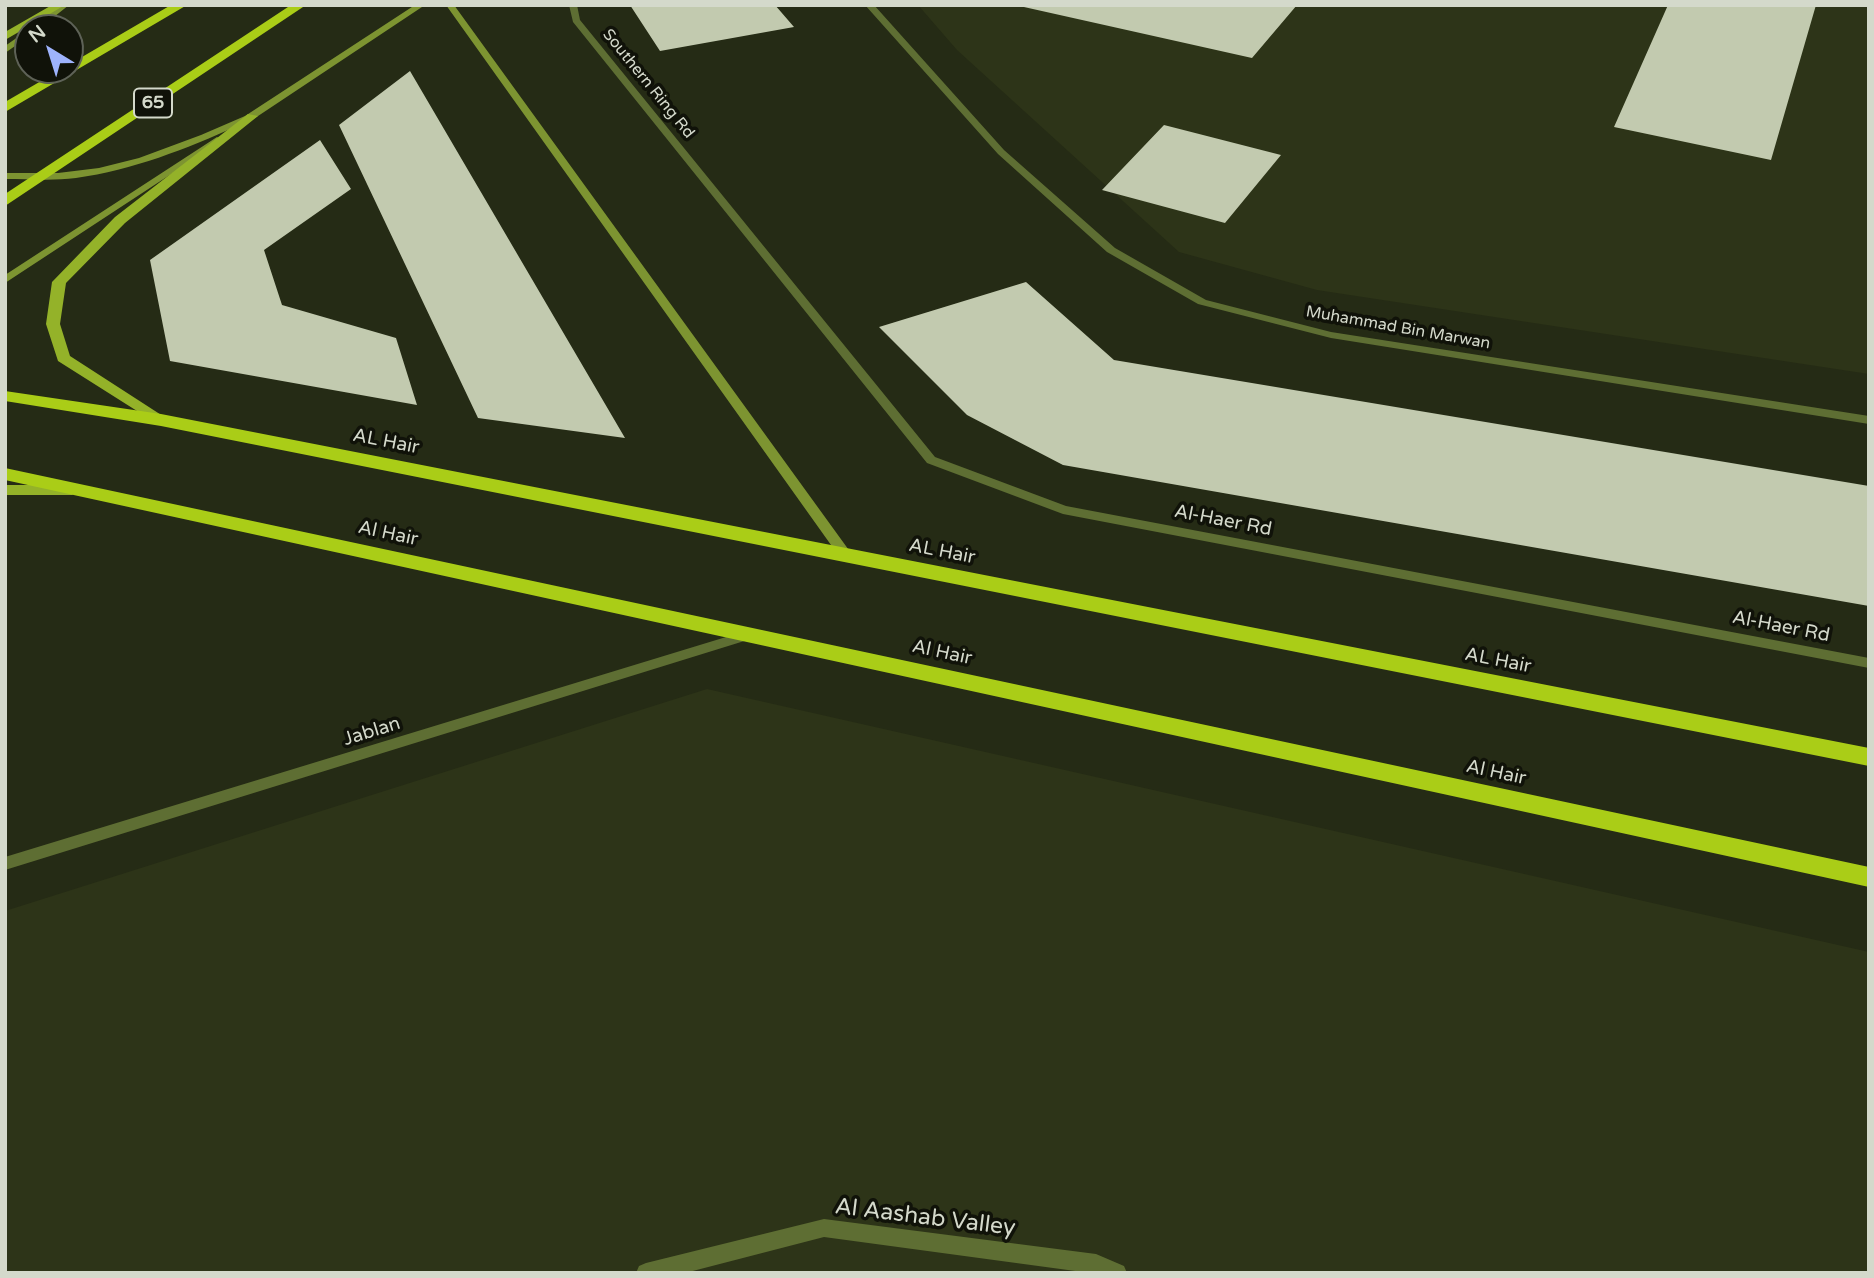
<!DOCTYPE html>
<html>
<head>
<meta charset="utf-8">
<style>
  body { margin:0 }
  #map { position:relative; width:1874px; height:1278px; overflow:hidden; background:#252b15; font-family:"Varela Round",sans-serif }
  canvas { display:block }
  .frame { position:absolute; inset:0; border:7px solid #d4d9cb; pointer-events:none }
  .north { position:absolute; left:14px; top:14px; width:70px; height:70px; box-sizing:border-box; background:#101209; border:2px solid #5e6257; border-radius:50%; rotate:322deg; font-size:19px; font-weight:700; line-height:28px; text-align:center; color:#d4d9cb }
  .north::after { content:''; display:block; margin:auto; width:24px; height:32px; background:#9eb3fd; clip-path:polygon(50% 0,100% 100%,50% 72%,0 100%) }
</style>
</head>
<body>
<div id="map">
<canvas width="1874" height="1278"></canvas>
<div class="frame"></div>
<div class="north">N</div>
</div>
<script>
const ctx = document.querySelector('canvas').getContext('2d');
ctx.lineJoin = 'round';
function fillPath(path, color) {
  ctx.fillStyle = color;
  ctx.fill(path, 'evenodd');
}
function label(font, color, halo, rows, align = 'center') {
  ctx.font = font + ' "Varela Round",sans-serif';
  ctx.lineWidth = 7;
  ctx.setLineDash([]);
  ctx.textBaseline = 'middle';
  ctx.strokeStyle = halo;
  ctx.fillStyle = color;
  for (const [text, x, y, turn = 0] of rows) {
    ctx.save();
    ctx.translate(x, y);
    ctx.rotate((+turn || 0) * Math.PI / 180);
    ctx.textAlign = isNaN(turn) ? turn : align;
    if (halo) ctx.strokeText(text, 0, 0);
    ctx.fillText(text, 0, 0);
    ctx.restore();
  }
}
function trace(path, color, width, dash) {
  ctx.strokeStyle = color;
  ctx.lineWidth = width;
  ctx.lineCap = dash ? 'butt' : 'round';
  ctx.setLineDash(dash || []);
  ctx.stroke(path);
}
fillPath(new Path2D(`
  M918 5H1869V374L1317 290 1179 252 957 50Z
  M707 689 1869 952V1273H5V911Z`), '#2d3418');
fillPath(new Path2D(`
  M630 5H775L794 27 660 51Z
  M1015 5H1297L1252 58Z
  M1668 5H1816L1771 160 1614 127Z
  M410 71 625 438 478 418 339 125Z
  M1164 125 1281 155 1225 223 1102 190Z
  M320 140 351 189 264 250 282 305 396 338 417 405 170 361 150 260Z
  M1026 282 1114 360 1869 486V606L1063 465 967 415 879 327Z`), '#c2caaf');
fillPath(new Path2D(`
  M569 5H577L580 20 935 457 1066 506 1869 658V668L1063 514 927 463 573 22Z
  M865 5H874L1004 150 1115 248 1206 300 1331 332 1869 416V424L1331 338 1198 304 1107 252 998 154Z
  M749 630 756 635 754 638 5 870V857Z
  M824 1219 1096 1254 1124 1266 1127 1273H1090L824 1237 685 1273H636L639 1266 646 1263Z`), '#5e6e33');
fillPath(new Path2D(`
  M59 5H69L40 28H31Z
  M415 5H425L243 126H237C186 149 133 170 76 178 53 181 29 179 5 179V173H58L99 168 139 158 201 135 245 116Z
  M446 5H454L851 553 853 556 851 559H841Z
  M28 30V37L5 53V46Z
  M217 137 222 140 220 142 5 283V275Z`), '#7d9431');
fillPath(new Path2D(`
  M52 5H65L5 40V32Z
  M248 114 258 116 125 223 66 283 60 324 70 356 169 420 161 425 156 423 58 361 46 324 52 282 115 217Z
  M5 485H72L80 490 72 495H5Z`), '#94b229');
fillPath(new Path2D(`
  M171 5H187L5 112V102L60 70H70V64Z
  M291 5H306L5 206V194Z
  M5 391 161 414 1869 748V766L161 426 5 401Z
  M5 468 1869 867V887L5 480Z`), '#aacd17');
label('16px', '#d4d9cb', '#101209', [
  ["Southern Ring Rd",648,84,51],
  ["Muhammad Bin Marwan",1398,328,10]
]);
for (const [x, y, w] of [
  [153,103,38]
]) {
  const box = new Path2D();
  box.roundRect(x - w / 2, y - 14.5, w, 29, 5);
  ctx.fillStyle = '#101209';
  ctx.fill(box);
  trace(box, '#d4d9cb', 2);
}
label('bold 18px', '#d4d9cb', null, [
  ["65",153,103]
]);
label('19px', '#d4d9cb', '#101209', [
  ["AL Hair",386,442,11],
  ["Al-Haer Rd",1223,521,11],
  ["Al Hair",388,534,12],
  ["AL Hair",942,552,11],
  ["Al-Haer Rd",1781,627,11],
  ["Al Hair",942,653,12],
  ["AL Hair",1498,661,11],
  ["Jablan",372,732,-17],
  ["Al Hair",1496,773,12]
]);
label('23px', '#d4d9cb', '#101209', [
  ["Al Aashab Valley",925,1218,7]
]);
</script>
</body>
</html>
